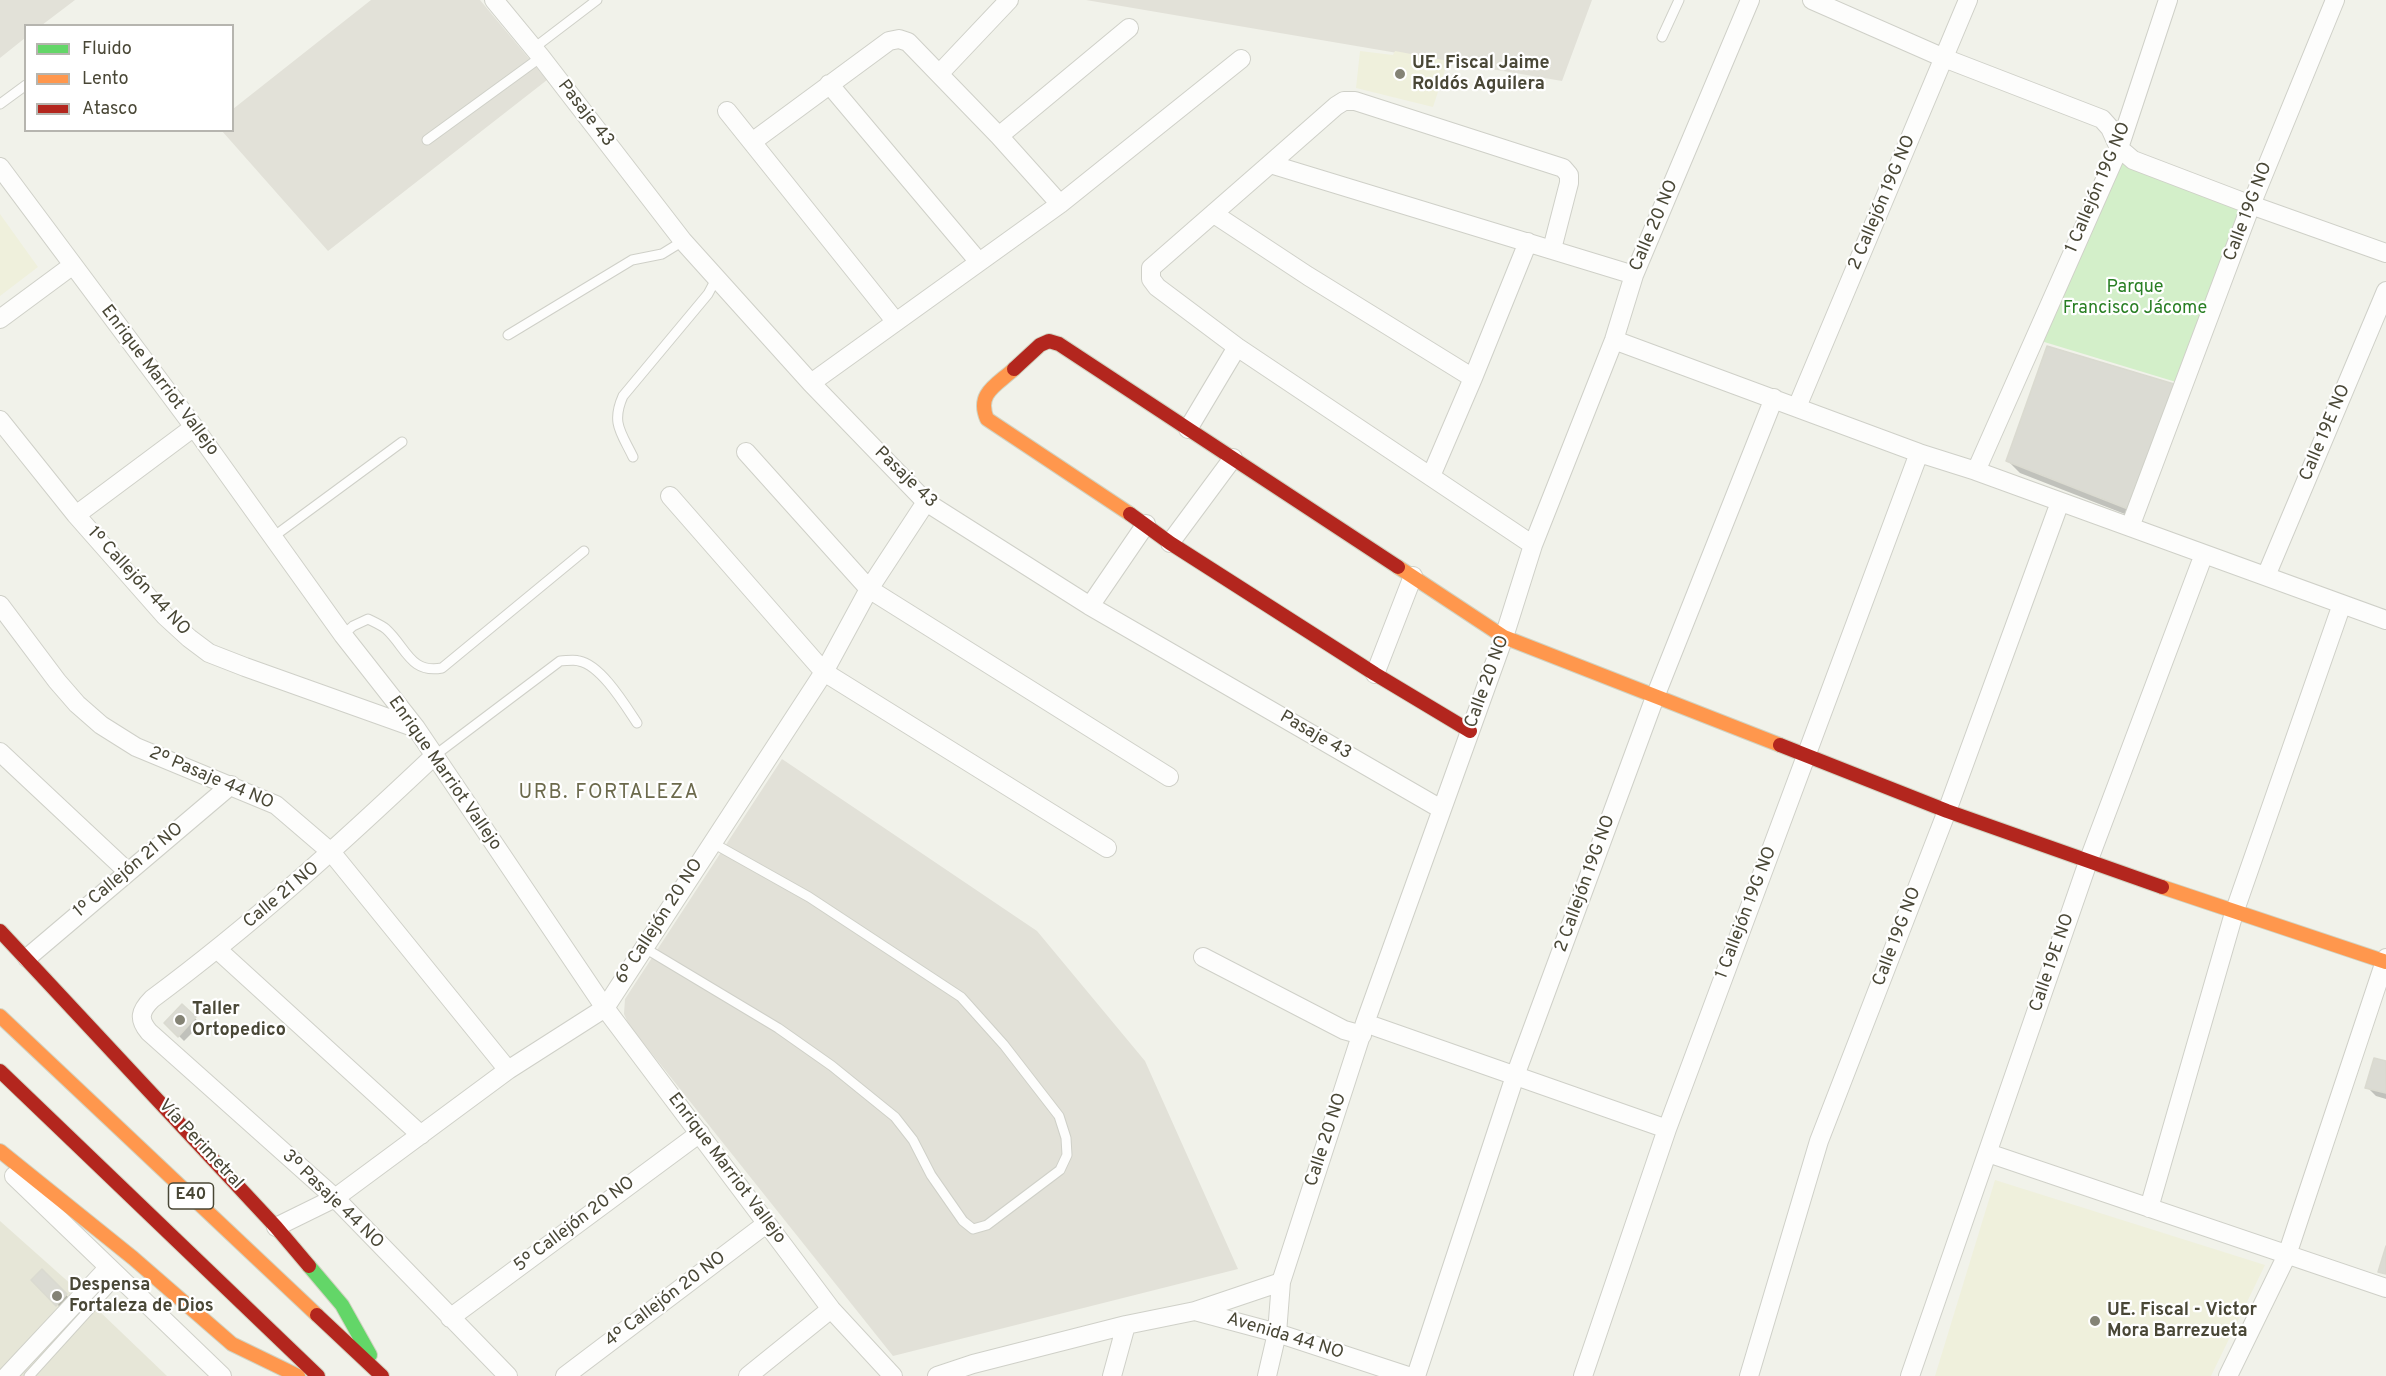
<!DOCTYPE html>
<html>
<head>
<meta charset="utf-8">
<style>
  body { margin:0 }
  #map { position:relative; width:2386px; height:1376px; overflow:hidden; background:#f1f2ea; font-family:Overpass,sans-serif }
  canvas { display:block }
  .legend { position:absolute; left:24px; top:24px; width:210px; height:108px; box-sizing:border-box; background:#fff; border:2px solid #b6b5af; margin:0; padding:8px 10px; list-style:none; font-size:18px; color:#494736 }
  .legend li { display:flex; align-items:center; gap:12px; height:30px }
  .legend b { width:30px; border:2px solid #b6b5af }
</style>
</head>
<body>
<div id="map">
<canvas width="2386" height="1376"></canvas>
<ul class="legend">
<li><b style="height:8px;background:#63d668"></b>Fluido</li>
<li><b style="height:8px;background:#ff974d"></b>Lento</li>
<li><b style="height:8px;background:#b3261e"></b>Atasco</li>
</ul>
</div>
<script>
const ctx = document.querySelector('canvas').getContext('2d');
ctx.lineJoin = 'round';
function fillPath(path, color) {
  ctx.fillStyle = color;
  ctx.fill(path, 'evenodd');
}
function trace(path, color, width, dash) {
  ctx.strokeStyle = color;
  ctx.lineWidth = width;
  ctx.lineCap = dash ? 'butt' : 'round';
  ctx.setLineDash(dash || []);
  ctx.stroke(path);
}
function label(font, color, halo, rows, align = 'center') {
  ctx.font = font + ' Overpass,sans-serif';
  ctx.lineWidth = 4.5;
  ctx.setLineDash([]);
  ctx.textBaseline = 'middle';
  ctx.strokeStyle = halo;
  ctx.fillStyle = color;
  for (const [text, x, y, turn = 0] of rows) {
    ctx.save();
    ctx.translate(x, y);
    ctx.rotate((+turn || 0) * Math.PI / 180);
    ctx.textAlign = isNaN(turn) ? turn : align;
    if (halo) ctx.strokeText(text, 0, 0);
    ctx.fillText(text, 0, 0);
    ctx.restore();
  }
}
fillPath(new Path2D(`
  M0 1221 73 1286 167 1376H0Z`), '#e6e6d7');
fillPath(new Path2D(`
  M0 0H75L42 25 26 26 25 38 0 58Z
  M371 0H480L547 80 328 251 222 131 232 130 233 109Z
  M1086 0H1592L1562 81Z
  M782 759 1037 931 1145 1061 1238 1269 893 1356 629 1025 624 1014 625 999Z`), '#e2e1d8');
fillPath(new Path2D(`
  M1360 51 1393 55 1395 51 1448 61 1433 107 1356 88Z
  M0 214 38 267 0 296Z
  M1995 1180 2265 1265 2211 1376H1935Z`), '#eff0dc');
fillPath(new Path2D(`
  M2120 160 2242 209 2176 382 2041 341Z`), '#d3efc9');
fillPath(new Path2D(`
  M2173 385 2186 397 2140 520 2020 473 2008 461Z
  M182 1006 201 1024 184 1041 166 1023Z
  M2386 1063V1099L2376 1096 2367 1087Z
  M42 1271 72 1301 63 1310 33 1280Z`), '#0003');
const building = new Path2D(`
  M2047 346 2174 384 2128 509 2006 461Z
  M182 1004 196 1017 178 1037 164 1023Z
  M2374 1058 2386 1061V1093L2365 1088Z
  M2386 1246V1274L2378 1272Z
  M42 1269 67 1294 56 1306 31 1280Z`);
fillPath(building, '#dbdbd3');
trace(building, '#dadad0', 1.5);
const lane = new Path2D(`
  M1662 37 1679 0
  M534 48 597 0
  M0 104 26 85
  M427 140 541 57
  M508 335 632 260 662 254 683 241
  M633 457C621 432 611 423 623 396L708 294 716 279
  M273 537 402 442
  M343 635 353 626 368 619C374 622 381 625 386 629 406 647 410 674 442 668L584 551
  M434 756 560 661C566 661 574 659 579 661 601 665 625 705 637 723
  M643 947 778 1028 832 1066 895 1117 913 1140 931 1175 963 1221 973 1229 987 1225 1060 1170 1067 1155 1066 1138 1059 1116 1004 1045 961 997 809 897 711 842
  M29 1376 118 1278`);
const street = new Path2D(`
  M494 0 541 57 683 241 811 383 926 502 1090 606 1441 809
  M1812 0 1944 58 2102 119 2110 128 2119 148 2133 160 2251 205 2386 253
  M939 74 1009 0
  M829 84 979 262
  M727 111 896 322
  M999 136 1129 28
  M752 142 889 41 899 39 908 42 999 136 1060 204
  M1270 164 1336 106 1344 101H1355L1563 168 1569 175V183L1552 249
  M0 167 194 427 343 635 416 728 605 1008 831 1309 893 1376
  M1214 214 1308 276 1473 378
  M0 319 73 265
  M1614 340 1919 453 1976 471 2386 620
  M811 383 1060 204 1241 59
  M1797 407 1968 0
  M0 420 76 515 165 616 189 638 209 653 245 667 416 728
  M1188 429 1237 347
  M746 452 869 589 1169 777
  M1976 471 2119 148 2168 0
  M1431 476 1473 378 1528 242
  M670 496 824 672 1107 848
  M76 515 194 427
  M2130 527 2251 205 2335 0
  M1170 543 1233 458
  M1533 545 1237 347 1157 287 1151 279V268L1270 164 1634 275
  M2266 576 2386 291
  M0 605 57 681 77 704 101 725 136 747 276 805 332 853 508 1070
  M1090 606 1146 524
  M1375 674 1413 576
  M0 752 127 871
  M434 756C342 843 253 924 152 999 140 1011 138 1019 149 1032L335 1198 508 1376
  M218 950 421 1135
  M1203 957 1344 1030 1362 1035
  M27 958 231 785
  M1365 1023 1667 1129
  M1988 1153 2386 1288
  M14 1176 222 1376
  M2149 1208 2234 913 2342 604
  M276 1227 335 1198 508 1070 605 1008 824 672 869 589 926 502
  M1195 1311 1277 1333 1408 1376
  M450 1318 700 1133
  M7 1376 108 1268
  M565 1376 766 1224
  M748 1376 831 1309
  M937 1376 973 1364 1126 1325 1195 1311 1281 1282
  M1112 1376 1126 1325
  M1267 1376 1277 1333 1281 1282 1365 1023 1504 637 1533 545 1614 340 1634 275 1750 0
  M1416 1376 1515 1076 1655 697 1774 398
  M1583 1376 1667 1129 1919 453
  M1749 1376 1819 1141 1947 811 2060 502
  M1910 1376 2088 862 2204 554
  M2228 1376 2287 1255 2386 958`);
const fast = new Path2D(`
  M309 1266 342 1305 370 1355`);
const slow = new Path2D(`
  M1014 369C997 385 976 393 987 419L1130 514
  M1398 567 1504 637 1780 745
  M2162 887 2386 962
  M0 1016 317 1315
  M0 1151 133 1258 232 1344 298 1376`);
const jam = new Path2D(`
  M1014 369 1040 345 1049 341 1059 344 1398 567
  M1130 514 1170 543 1375 674 1470 731
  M1780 745 1947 811 2162 887
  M0 931 276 1227 309 1266
  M0 1071 318 1376
  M317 1315 382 1376`);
trace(lane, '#cfd0c8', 11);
trace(street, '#cfd0c8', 20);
trace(fast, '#d1d3c2', 16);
trace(slow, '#d1d3c2', 16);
trace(jam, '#d1d3c2', 16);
trace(lane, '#fdfdfc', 9);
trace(street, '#fdfdfc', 18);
trace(fast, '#63d668', 14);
trace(slow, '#ff974d', 14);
trace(jam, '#b3261e', 14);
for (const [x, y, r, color] of [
  [1400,74,6,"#848375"],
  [180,1020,6,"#848375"],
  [57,1296,6,"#848375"],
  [2095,1321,6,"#848375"]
]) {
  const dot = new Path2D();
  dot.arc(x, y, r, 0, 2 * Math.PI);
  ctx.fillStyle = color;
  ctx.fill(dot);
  trace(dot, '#fff', 2);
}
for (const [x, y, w] of [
  [191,1196,45]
]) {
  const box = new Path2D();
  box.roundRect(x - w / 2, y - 13, w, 26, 4.5);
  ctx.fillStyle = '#fff';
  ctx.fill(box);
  trace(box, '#494736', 1.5);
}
label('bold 16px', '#494736', null, [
  ["E40",191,1196]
]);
label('bold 18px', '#494736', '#fff', [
  ["UE. Fiscal Jaime",1412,64],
  ["Roldós Aguilera",1412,85],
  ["Taller",192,1010],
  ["Ortopedico",192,1031],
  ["Despensa",69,1286],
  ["Fortaleza de Dios",69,1307],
  ["UE. Fiscal - Victor",2107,1311],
  ["Mora Barrezueta",2107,1332]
], 'left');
label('18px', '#494736', '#fff', [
  ["Pasaje 43",585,114,52],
  ["1 Callejón 19G NO",2099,188,-67],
  ["2 Callejón 19G NO",1883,203,-67],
  ["Calle 19G NO",2249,212,-69],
  ["Calle 20 NO",1655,226,-67],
  ["Enrique Marriot Vallejo",159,381,53],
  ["Calle 19E NO",2326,433,-67],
  ["Pasaje 43",905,478,44],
  ["1º Callejón 44 NO",138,582,47],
  ["Calle 20 NO",1488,682,-70],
  ["Pasaje 43",1315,736,30],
  ["Enrique Marriot Vallejo",444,774,55],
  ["2º Pasaje 44 NO",211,779,23],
  ["1º Callejón 21 NO",129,871,-40],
  ["2 Callejón 19G NO",1586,884,-70],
  ["Calle 21 NO",282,896,-40],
  ["1 Callejón 19G NO",1747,913,-69],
  ["6º Callejón 20 NO",660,922,-57],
  ["Calle 19G NO",1898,937,-69],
  ["Calle 19E NO",2053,963,-71],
  ["Calle 20 NO",1327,1140,-72],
  ["Vía Perimetral",200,1145,47],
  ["Enrique Marriot Vallejo",726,1169,53],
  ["3º Pasaje 44 NO",332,1200,44],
  ["5º Callejón 20 NO",575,1225,-37],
  ["4º Callejón 20 NO",666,1300,-37],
  ["Avenida 44 NO",1285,1337,17]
]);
label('18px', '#297f24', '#fff', [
  ["Parque",2135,288],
  ["Francisco Jácome",2135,309]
]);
ctx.letterSpacing = '1.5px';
label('20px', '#6c6a4c', '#fff', [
  ["URB. FORTALEZA",609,794]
]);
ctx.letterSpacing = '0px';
</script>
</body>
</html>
